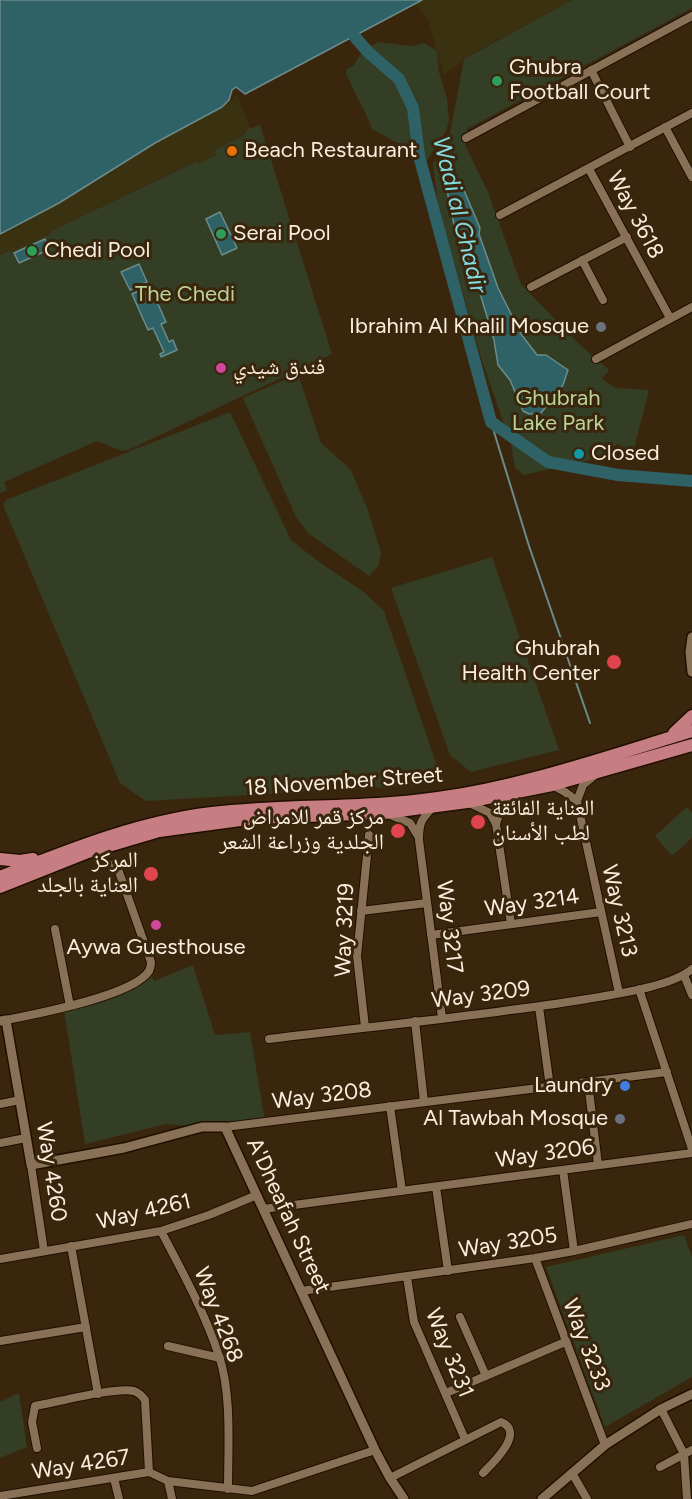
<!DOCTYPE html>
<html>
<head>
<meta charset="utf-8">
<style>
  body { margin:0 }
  canvas { display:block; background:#39260d }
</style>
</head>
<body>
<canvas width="692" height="1499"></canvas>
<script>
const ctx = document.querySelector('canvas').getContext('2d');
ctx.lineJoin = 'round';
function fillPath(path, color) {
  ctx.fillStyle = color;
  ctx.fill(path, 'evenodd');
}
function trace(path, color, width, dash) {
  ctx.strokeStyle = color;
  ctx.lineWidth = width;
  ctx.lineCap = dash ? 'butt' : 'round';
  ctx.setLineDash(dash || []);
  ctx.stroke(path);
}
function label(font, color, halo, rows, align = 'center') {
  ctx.font = font + ' Figtree,"Noto Naskh Arabic",sans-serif';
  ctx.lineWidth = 6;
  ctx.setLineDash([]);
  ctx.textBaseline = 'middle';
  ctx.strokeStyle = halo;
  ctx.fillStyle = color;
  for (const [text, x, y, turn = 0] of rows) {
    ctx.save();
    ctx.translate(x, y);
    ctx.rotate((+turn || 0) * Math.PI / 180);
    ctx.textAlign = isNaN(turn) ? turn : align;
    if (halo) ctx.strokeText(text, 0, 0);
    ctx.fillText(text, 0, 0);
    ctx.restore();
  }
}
fillPath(new Path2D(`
  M572 0H692V8L467 129 465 145 488 192 521 284 580 345 609 370 602 379 616 388 649 390 632 456 618 444 598 458 524 475 515 468 511 444 482 361 438 205 433 163 446 155 464 59Z
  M379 42 412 46 424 43 437 51 439 72 447 99 449 121 446 131 427 160 410 156 399 144 372 129C365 109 354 93 346 73L347 69 353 66 360 55 369 47Z
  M260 125 332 354 128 450 122 451 97 441 4 482 7 490 0 493V255L198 161 199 164 214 150 242 136 248 129Z
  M298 374 321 443 351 470 367 508 381 552 379 565 369 576 308 533 296 517 243 398Z
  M230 412 291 540 319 562 365 593 384 611 438 769 426 785 146 801 120 783 3 505 6 500Z
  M492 557 559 750 471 772 450 755 391 588Z
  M687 807 692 813V838L672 856 655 836Z
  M193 965 215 1035 250 1032 265 1121 202 1127 166 1124 85 1144 64 1010 110 994 150 971 154 981Z
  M684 1235 692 1257V1377L605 1427 546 1267Z
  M19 1393 27 1447 0 1458V1402Z`), '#333e25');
fillPath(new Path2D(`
  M422 0H572L471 54 444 75 428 20 415 4Z
  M237 95 250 128 242 134 243 136 214 150 216 155 199 164 197 161 51 231V234L12 252 11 250 0 255V235L59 203 155 144 222 108Z`), '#3a3111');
const water = new Path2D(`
  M0 0H422L245 94 236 87 232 90 229 100 222 107 155 143 59 203 0 234Z
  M452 180 460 181 480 228 479 234 498 288 521 334 537 355H546L568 370 563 385 541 413 529 414 523 411 510 380 498 365 494 340 473 270 455 230 446 185Z
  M220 212 237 248 222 255 206 219Z
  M45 239 50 249 19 263 14 253Z
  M139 264 147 282 130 290 121 272Z
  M150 286 166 322 161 324 169 342 173 340 177 350 161 357 160 354 164 352 153 328 148 330 132 294Z`);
fillPath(water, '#2f6266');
trace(water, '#6c8c8a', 1.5);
trace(new Path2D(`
  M491 422 529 546 590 723`), '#6c8c8a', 2);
trace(new Path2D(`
  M355 37 368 52 399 79 413 108 419 156 491 422 548 462 618 475 692 481`), '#2f6266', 12);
const minor = new Path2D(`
  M591 70 630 147
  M665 127 692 177
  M466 138 692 16
  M589 169 670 318
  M500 215 692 113
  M582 260 603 300
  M531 287 627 237
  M596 359 692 307
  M595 775 583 785 577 801 619 993
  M552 785 565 792 577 801
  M467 802 490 813 496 824 511 924
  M433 807C421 820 419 822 419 840L442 1018
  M388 814 410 823 418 836
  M496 824C500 810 505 803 516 794
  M361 911 427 903
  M55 929 70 1006
  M431 935 601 912
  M684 975 692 995
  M639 989 692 1149
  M539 1007 550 1087
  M6 1020C36 1014 133 996 149 971 150 969 151 964 151 962L118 869 113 865 107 864
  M415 1021 424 1102
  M365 1027 357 956 369 835
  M269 1039C375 1026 482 1016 587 999 615 994 671 987 692 969
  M588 1082 598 1165
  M0 1104 20 1100
  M390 1106 402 1191
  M225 1127 667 1072
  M0 1143 26 1138
  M31 1165 44 1251
  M563 1170 574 1251
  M436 1187 448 1271
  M263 1209 692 1153
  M161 1231C182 1271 205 1313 219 1356 232 1394 228 1448 228 1489
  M71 1246 98 1394
  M535 1258 605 1445
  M0 1259 161 1231 209 1215 257 1195
  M407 1277 414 1322 465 1439
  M301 1291 535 1258 574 1251 692 1224
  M460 1317 486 1376
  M0 1341 86 1327
  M168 1346 220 1358
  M446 1393 565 1342
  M661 1409 684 1454 687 1499
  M37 1448 32 1422 35 1406C58 1402 114 1387 134 1391 140 1393 142 1396 145 1400L149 1472
  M660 1467 692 1450
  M572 1473 587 1499
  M114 1478 119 1499
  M390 1478 501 1422C526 1432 493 1463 483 1473
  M168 1481 172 1499
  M0 1496 149 1472 168 1481 252 1491 375 1450`);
const tertiary = new Path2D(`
  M692 637 690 652 692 672
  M0 1021 6 1020 31 1165 124 1148 202 1127H225L375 1450 390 1478 404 1499
  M542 1499 605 1445 661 1409 692 1394`);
const primary = new Path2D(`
  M674 733 692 716
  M0 859 20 861 33 859
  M0 877C69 850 137 822 212 813 287 804 363 809 438 798 524 786 609 756 692 731
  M0 887 88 852 159 831 255 818 384 813 467 802 552 785 692 745`);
trace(minor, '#200e00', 10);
trace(tertiary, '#200e00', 12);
trace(primary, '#200e00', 15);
trace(minor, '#887156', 8);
trace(tertiary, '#887156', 9);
trace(primary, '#c67e82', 12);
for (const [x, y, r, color] of [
  [497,81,6,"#2e9e5b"],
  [232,151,6,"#e8710a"],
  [221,234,6,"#2e9e5b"],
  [32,251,6,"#2e9e5b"],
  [601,327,6,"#6b7280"],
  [221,368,6,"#d1479c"],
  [579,454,6,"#0f9aa8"],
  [614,662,8,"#e0444e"],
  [478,822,8,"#e0444e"],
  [398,831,8,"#e0444e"],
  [151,874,8,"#e0444e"],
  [156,925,6,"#d1479c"],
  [625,1086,6,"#3f7fe0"],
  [620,1119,6,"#6b7280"]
]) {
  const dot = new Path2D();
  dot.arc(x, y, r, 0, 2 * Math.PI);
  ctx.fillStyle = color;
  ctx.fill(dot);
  trace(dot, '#39260d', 2);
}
label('22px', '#fbeedf', '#39260d', [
  ["Ghubra",509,68],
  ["Football Court",509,93],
  ["Beach Restaurant",244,151],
  ["Serai Pool",233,234],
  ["Chedi Pool",44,251],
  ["Ibrahim Al Khalil Mosque",589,327,"right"],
  ["فندق شيدي",233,368],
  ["Closed",591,454],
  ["Ghubrah",600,649,"right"],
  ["Health Center",600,674,"right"],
  ["العناية الفائقة",492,809],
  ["لطب الأسنان",492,834],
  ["مركز قمر للامراض",384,818,"right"],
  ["الجلدية وزراعة الشعر",384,843,"right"],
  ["المركز",138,861,"right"],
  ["العناية بالجلد",138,886,"right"],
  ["Aywa Guesthouse",156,948,"center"],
  ["Laundry",613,1086,"right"],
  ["Al Tawbah Mosque",608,1119,"right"]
], 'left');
label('22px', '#fbeedf', '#39260d', [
  ["Way 3618",635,215,62],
  ["18 November Street",344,782,-4],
  ["Way 3214",532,903,-8],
  ["Way 3213",619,911,77],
  ["Way 3217",449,927,83],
  ["Way 3219",345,930,-88],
  ["Way 3209",481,995,-7],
  ["Way 3208",322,1096,-7],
  ["Way 3206",545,1154,-8],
  ["Way 4260",51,1172,81],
  ["Way 4261",144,1212,-13],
  ["A'Dheafah Street",288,1216,65],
  ["Way 3205",508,1243,-9],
  ["Way 4268",218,1315,69],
  ["Way 3233",586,1345,69],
  ["Way 3231",449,1353,68],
  ["Way 4267",81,1465,-9]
]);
label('22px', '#b9d398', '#39260d', [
  ["The Chedi",185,295],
  ["Ghubrah",558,399],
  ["Lake Park",558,424]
]);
label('italic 24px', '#84dbe2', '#39260d', [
  ["Wadi al Ghadir",459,215,76]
]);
</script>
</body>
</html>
